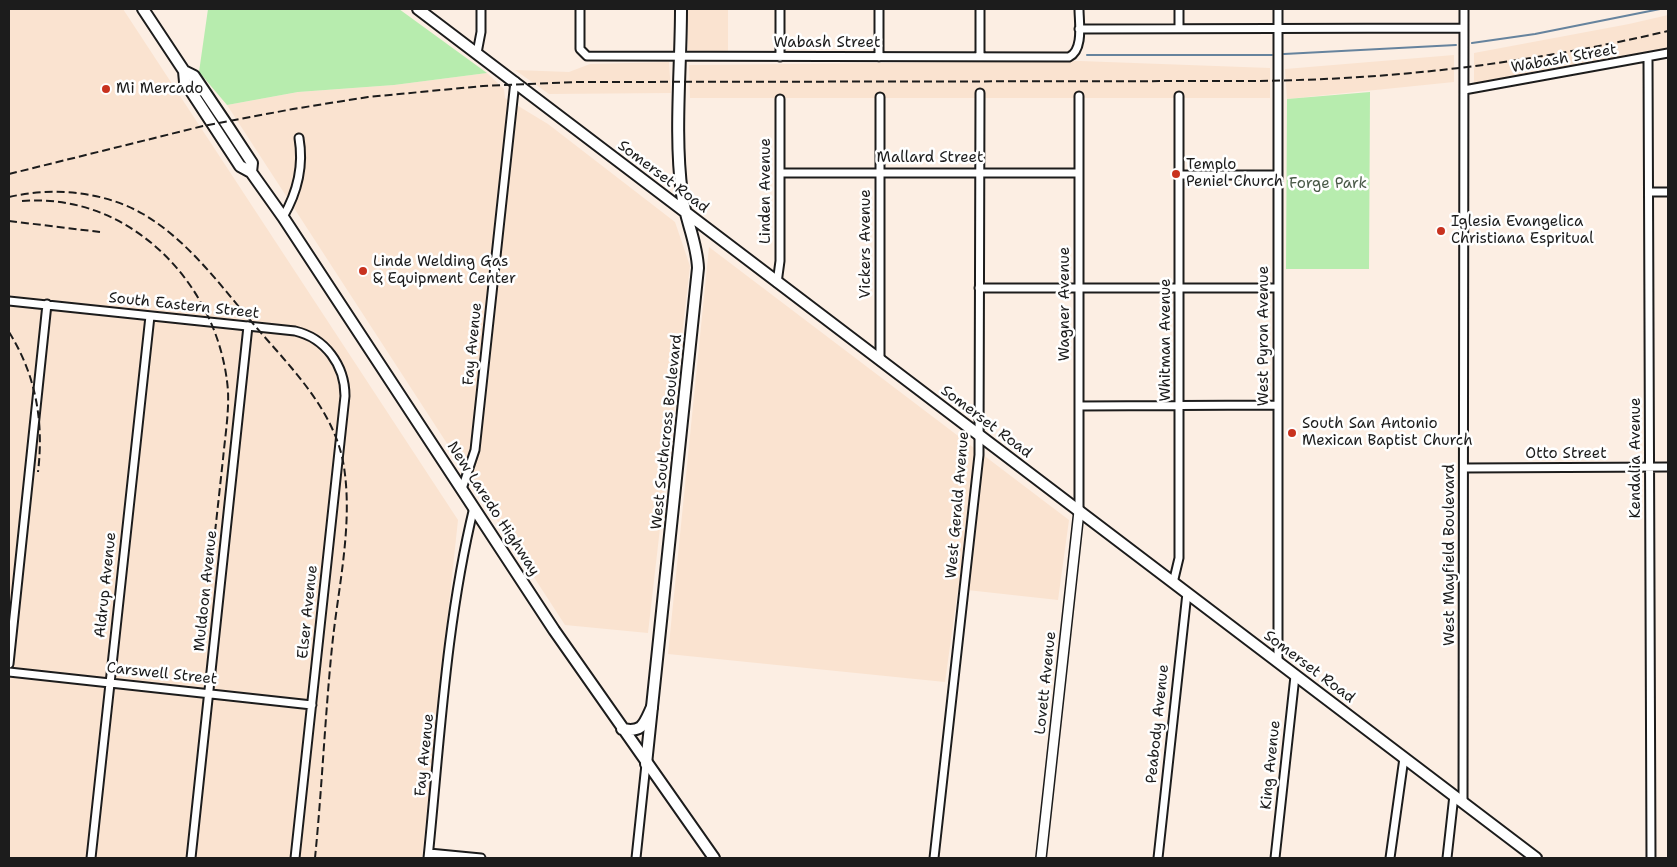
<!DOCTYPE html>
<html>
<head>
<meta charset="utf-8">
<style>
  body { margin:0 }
  #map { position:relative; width:1677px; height:867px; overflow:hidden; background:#fceee3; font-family:"Shantell Sans",sans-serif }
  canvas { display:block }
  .frame { position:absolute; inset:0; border:10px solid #1c1c1c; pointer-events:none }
</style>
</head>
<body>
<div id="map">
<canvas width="1677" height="867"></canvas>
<div class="frame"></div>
</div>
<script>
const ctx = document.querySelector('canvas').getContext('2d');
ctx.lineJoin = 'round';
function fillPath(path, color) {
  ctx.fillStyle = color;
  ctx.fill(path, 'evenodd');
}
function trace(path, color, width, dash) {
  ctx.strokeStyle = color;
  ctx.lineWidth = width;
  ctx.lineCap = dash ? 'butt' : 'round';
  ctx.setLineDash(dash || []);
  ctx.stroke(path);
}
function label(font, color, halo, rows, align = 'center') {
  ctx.font = font + ' "Shantell Sans",sans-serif';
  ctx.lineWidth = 5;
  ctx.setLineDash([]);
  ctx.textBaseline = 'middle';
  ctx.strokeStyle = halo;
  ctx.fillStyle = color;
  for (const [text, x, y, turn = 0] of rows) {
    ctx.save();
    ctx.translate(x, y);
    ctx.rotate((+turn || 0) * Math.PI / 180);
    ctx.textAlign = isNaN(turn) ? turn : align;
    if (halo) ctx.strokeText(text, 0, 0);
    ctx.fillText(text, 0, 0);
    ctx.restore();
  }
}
fillPath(new Path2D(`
  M9 9H123L458 520 422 858H9Z
  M688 9H728V51H688Z
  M1668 15V48L1474 83V53L1629 24Z
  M1454 55V82L1287 99 1285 69Z
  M1080 61 1270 68V98H690L689 65Z
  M669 62 671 93 549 94 515 70 569 72 590 64Z
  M487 73 504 89 505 98 548 124 675 222 690 266 648 633 565 625 227 105 298 92 394 85Z
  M709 247 1069 520 1058 600 958 589 945 682 668 654Z`), '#fae3d0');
fillPath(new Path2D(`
  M208 9H399L487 73 394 85 298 92 227 105 199 72Z
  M1370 92 1369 269H1286L1287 99Z`), '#b7ecae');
trace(new Path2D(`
  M1472 43 1535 34 1660 9
  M1284 54 1456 45
  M1087 55H1272`), '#66839d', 2);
const minor = new Path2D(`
  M580 9V49L587 56 1069 57C1084 50 1079 22 1079 9
  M780 9V57
  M980 9V56
  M1179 9V28
  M1278 9V663
  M1079 29 1464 28
  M477 53 481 32V9
  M879 57V9
  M1648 58 1651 858
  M1464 90 1668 53
  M1079 96V511
  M880 97V361
  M780 173H1079
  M1179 175H1278
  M1649 192H1668
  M283 217C297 193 304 167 299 138
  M777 283 780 261V99
  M979 288H1278
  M9 301 295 331C325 338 345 365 345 396L295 858
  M1079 406 1277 405
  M1464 468 1668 467
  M462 489 475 450 515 81
  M1173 583 1179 558V96
  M9 664 47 304
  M9 672 312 705
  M1463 802 1464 9
  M429 853 481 858
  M91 858 150 316
  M191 858 248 326
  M428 858C440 741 446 622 474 507
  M636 858 646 764
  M934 858 979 455 980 93
  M1158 858 1187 593
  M1275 858 1295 676
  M1390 858 1404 758
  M1447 858 1454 795`);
const tertiary = new Path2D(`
  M1041 858 1079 511`);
const secondary = new Path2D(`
  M418 9 1536 858
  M646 764 698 268C697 242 685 219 682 194 674 135 681 68 681 9`);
const primary = new Path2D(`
  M143 9 184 71 185 82 240 166 251 172 283 217 554 630 714 858
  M184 71 194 76 225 122 252 163 251 172
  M622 729C643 733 644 724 652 707`);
trace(minor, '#1c1c1c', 11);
trace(tertiary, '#1c1c1c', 12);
trace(secondary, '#1c1c1c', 14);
trace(primary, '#1c1c1c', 14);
trace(minor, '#fff', 7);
trace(tertiary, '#fff', 9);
trace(secondary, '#fff', 10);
trace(primary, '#fff', 10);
trace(new Path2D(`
  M9 174 203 126 293 109 368 97 483 86 575 82 1239 81C1384 81 1528 64 1668 31
  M9 197C53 187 103 191 143 214 187 240 217 281 250 320 286 363 335 408 344 467 353 526 338 588 332 647 325 717 322 788 315 858
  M22 201C131 192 220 286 228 391 229 414 225 437 223 459 219 496 215 532 211 569
  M9 221 100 232
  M9 332C36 375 44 422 38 472`), '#1c1c1c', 2, [8, 4]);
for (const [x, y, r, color] of [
  [106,89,5,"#c8321e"],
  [1176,174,5,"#c8321e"],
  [1441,231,5,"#c8321e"],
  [363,271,5,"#c8321e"],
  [1292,433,5,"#c8321e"]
]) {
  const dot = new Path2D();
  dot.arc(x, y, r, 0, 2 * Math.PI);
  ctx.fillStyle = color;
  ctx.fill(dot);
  trace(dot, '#fff', 2);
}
label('15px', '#1c1c1c', '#fff', [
  ["Wabash Street",827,43],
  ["Wabash Street",1564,59,-10],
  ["Mallard Street",930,158],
  ["Somerset Road",663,177,37],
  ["Linden Avenue",766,191,-90],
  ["Vickers Avenue",866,244,-90],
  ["Wagner Avenue",1065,304,-90],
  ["South Eastern Street",184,306,6],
  ["West Pyron Avenue",1264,336,-90],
  ["Whitman Avenue",1166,340,-90],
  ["Fay Avenue",473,344,-84],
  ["Somerset Road",986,422,37],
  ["West Southcross Boulevard",667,432,-84],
  ["Otto Street",1566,454],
  ["Kendalia Avenue",1636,458,-90],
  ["West Gerald Avenue",958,505,-85],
  ["New Laredo Highway",493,509,57],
  ["West Mayfield Boulevard",1450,555,-90],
  ["Aldrup Avenue",106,585,-84],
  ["Muldoon Avenue",206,591,-84],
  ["Elser Avenue",308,612,-84],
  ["Somerset Road",1309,667,37],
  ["Carswell Street",162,674,6],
  ["Lovett Avenue",1046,683,-84],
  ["Peabody Avenue",1158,724,-84],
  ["Fay Avenue",425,755,-84],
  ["King Avenue",1271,765,-84]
]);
label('15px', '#1c1c1c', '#fff', [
  ["Mi Mercado",116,89],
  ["Templo",1186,165],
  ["Peniel Church",1186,182],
  ["Iglesia Evangelica",1451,222],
  ["Christiana Espritual",1451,239],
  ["Linde Welding Gas",373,262],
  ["& Equipment Center",373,279],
  ["South San Antonio",1302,424],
  ["Mexican Baptist Church",1302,441]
], 'left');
label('15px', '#4a5a48', '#fff', [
  ["Forge Park",1328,184]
]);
</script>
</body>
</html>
